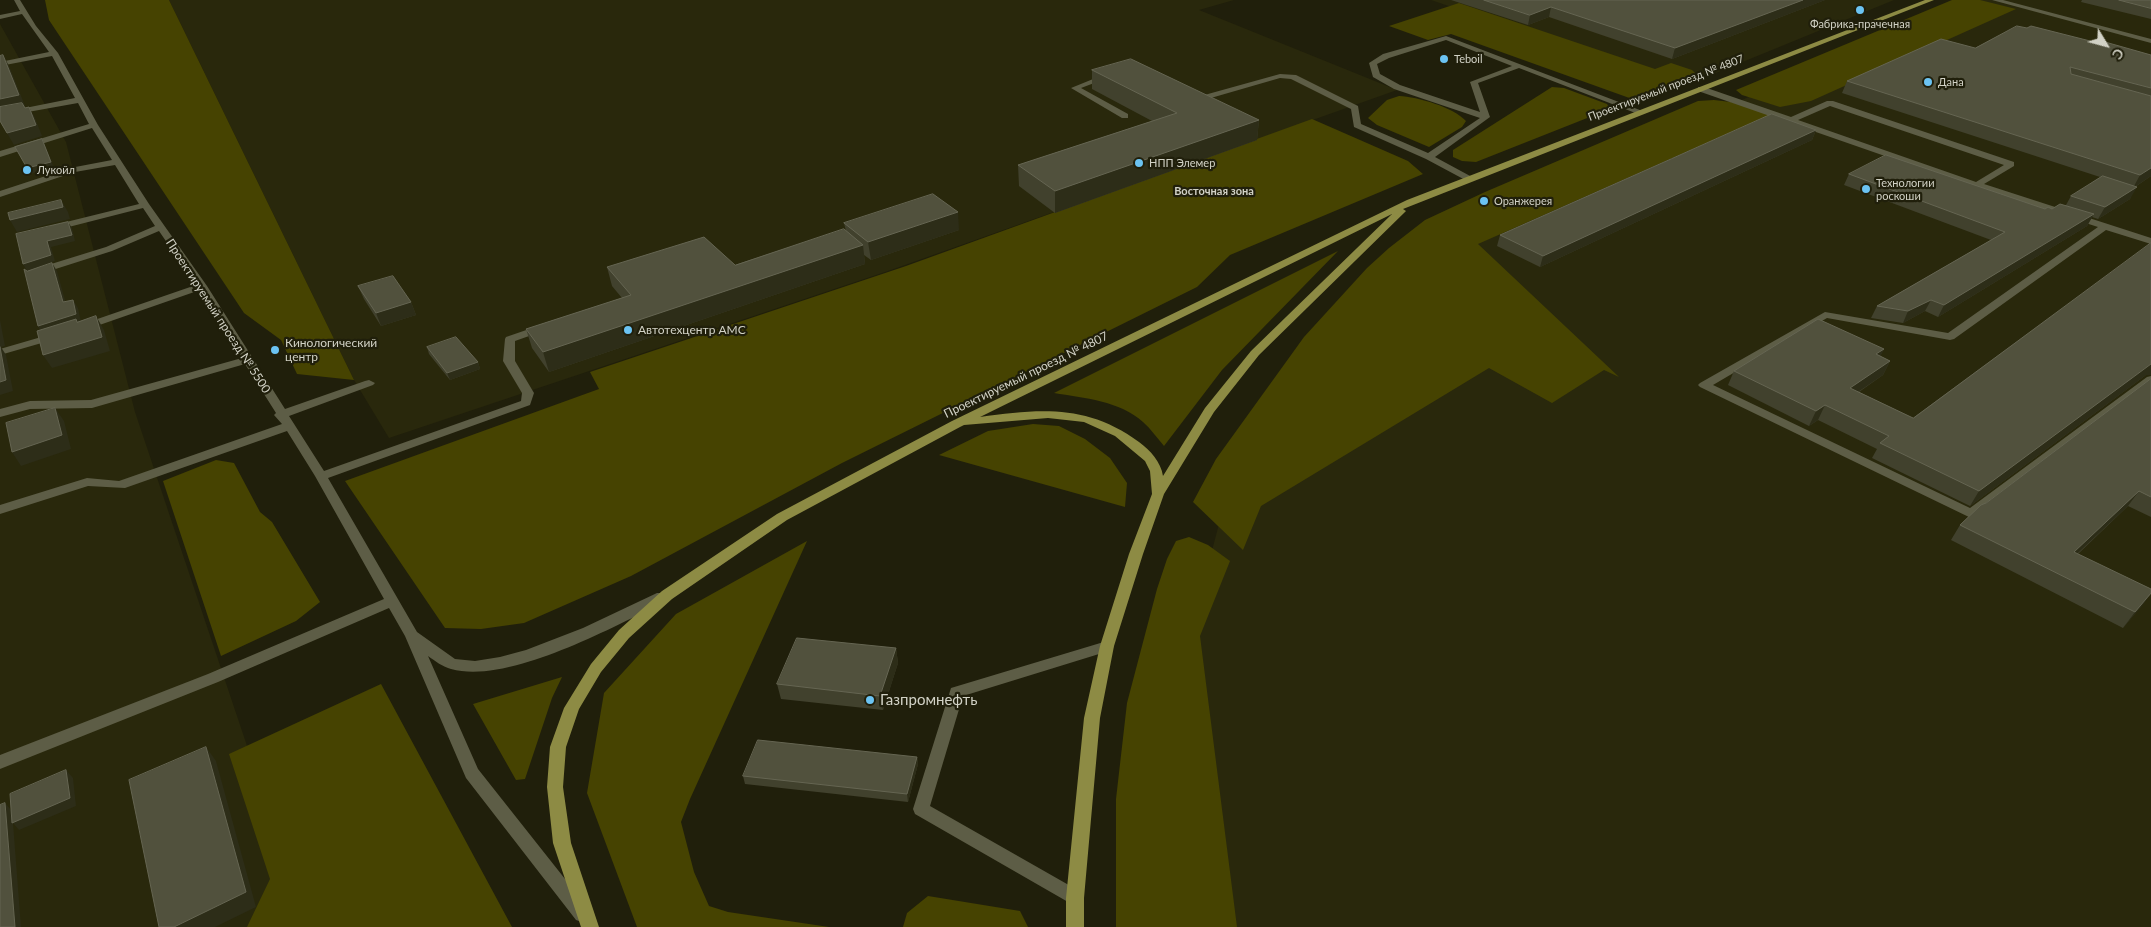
<!DOCTYPE html>
<html>
<head>
<meta charset="utf-8">
<style>
  body { margin:0 }
  #map { position:relative; width:2151px; height:927px; overflow:hidden; background:#201f0b; font-family:Lato,sans-serif }
  canvas { display:block }
  .north { position:absolute; left:2081px; top:20px; width:50px; height:50px; -webkit-text-stroke:4px #201f0b; paint-order:stroke; rotate:127deg; font-size:14px; font-weight:700; line-height:20px; text-align:center; color:#d2d2c6 }
  .north::after { content:''; display:block; margin:auto; width:18px; height:22px; background:#d2d2c6; clip-path:polygon(50% 0,100% 100%,50% 72%,0 100%) }
</style>
</head>
<body>
<div id="map">
<canvas width="2151" height="927"></canvas>
<div class="north">С</div>
</div>
<script>
const ctx = document.querySelector('canvas').getContext('2d');
ctx.lineJoin = 'round';
function fillPath(path, color) {
  ctx.fillStyle = color;
  ctx.fill(path, 'evenodd');
}
function trace(path, color, width, dash) {
  ctx.strokeStyle = color;
  ctx.lineWidth = width;
  ctx.lineCap = dash ? 'butt' : 'round';
  ctx.setLineDash(dash || []);
  ctx.stroke(path);
}
function label(font, color, halo, rows, align = 'center') {
  ctx.font = font + ' Lato,sans-serif';
  ctx.lineWidth = 4.5;
  ctx.setLineDash([]);
  ctx.textBaseline = 'middle';
  ctx.strokeStyle = halo;
  ctx.fillStyle = color;
  for (const [text, x, y, turn = 0] of rows) {
    ctx.save();
    ctx.translate(x, y);
    ctx.rotate((+turn || 0) * Math.PI / 180);
    ctx.textAlign = isNaN(turn) ? turn : align;
    if (halo) ctx.strokeText(text, 0, 0);
    ctx.fillText(text, 0, 0);
    ctx.restore();
  }
}
fillPath(new Path2D(`
  M169 0H1234L1199 10 1397 90 888 271 389 438 354 380Z
  M1431 0H1894L1684 86Z
  M1967 0H2151V927H1146L1138 831 1229 486 1413 280 1537 191Z
  M0 24 66 142 135 412 287 865 298 927H0Z`), '#29280c');
fillPath(new Path2D(`
  M45 0H169L354 380 297 374 281 340 244 313 49 20Z
  M1952 0H1980L2016 9 1811 101 1780 107 1742 95 1736 90Z
  M1459 3 1655 69 1671 63 1692 70 1698 76 1635 100 1451 34 1428 40 1389 26Z
  M1552 87 1564 88 1607 104 1610 109 1476 162 1462 161 1453 157V150Z
  M1399 96C1418 97 1453 107 1466 121L1462 127 1429 147 1377 125 1368 118 1387 100Z
  M1714 100 1731 102 1775 116 1761 119 1478 244 1619 377 1604 370 1552 403 1489 368 1261 506 1243 550 1193 502 1216 459 1304 337 1367 268 1389 248 1425 220 1485 192 1698 101Z
  M1312 119 1408 161 1423 174 1230 255 1197 287 842 463 631 576 524 623 481 629 445 628 345 481 599 389 590 372 906 266Z
  M1338 251 1222 370 1164 446C1157 438 1151 429 1143 422 1120 401 1084 398 1054 393Z
  M1033 424 1059 426 1085 439 1110 458 1127 483 1125 507 939 455 988 431Z
  M216 460 234 463 260 512 272 522 320 602 296 621 221 656 163 481Z
  M1189 537 1208 545 1230 561 1200 636 1237 927H1116V799L1127 703 1157 589 1167 559 1176 541Z
  M807 541 690 799 681 822 694 872 709 906 728 912 829 927H637L587 793 604 693 676 614Z
  M562 677 552 698 525 779 516 780 473 704Z
  M381 684 512 927H247L270 879 229 754Z
  M928 896 1020 911 1028 927H903L907 913Z`), '#464301');
fillPath(new Path2D(`
  M14 0H20L36 26 58 53 98 125 149 204 207 286 285 409 365 381 369 380 375 383 373 385 289 416 324 471 521 401 522 393 503 361 505 339 506 337 538 326H546L547 328 546 330 515 341V361L534 393 530 405 328 478 417 632 455 659 475 661 500 657 526 650 583 628 657 593H667L669 597 667 601C614 626 509 685 451 669 443 667 435 661 428 656L478 769 588 908 591 914 588 920 582 922 576 920 466 778 405 636 389 608 218 682 0 769V755L208 674 384 599 315 476 287 431 125 488 88 486 0 514V505L87 478 119 481 282 424 274 415 276 413 245 364 92 408 30 409 0 417V409L30 401 91 400 242 358 200 290 88 329 84 330 79 327 80 325 196 285 159 231 112 251 43 273 39 274 34 271 35 269 106 247 155 226 143 208 53 231 48 228 50 226 139 204 115 165 75 172 0 197V191L70 168 112 160 92 128 0 157V151L89 124 78 103 0 117V113L75 98 52 56 0 66V62L49 52 22 14 0 19V15L20 11Z
  M1992 0H2003L2151 39V43Z
  M1446 36 1645 112 1638 114 1519 68 1478 83 1490 117 1435 157 1472 177V181L1469 182 1426 159 1354 127 1351 109 1291 79 1280 78 1197 102 1190 99 1280 74 1296 75 1358 106 1361 124 1428 153 1480 118 1394 89 1373 77 1369 63 1383 54ZM1446 40 1512 66 1470 82 1480 112 1400 85 1380 74 1377 64 1389 58Z
  M1103 75 1110 77 1081 88 1128 114V118H1122L1071 88Z
  M1698 87H1704L1791 117 1827 101H1833L2014 162V166L1984 184 2151 238V244L2106 230 1954 339 1950 340 1827 318 1713 385 1970 508 2147 377 2151 376V384L1976 517 1971 518 1700 387 1698 385 1700 383 1825 312 1948 333 2098 227 1974 187 1698 91ZM1830 106 2004 165 1976 182 1798 120Z
  M55 333 59 334 60 336 59 338 0 355V349Z
  M1107 641 1112 642 1114 646 1112 650 963 696 930 806 1081 892 1084 898 1081 904 1075 906 915 814 913 809 951 688Z`), '#5d5d46');
fillPath(new Path2D(`
  M1925 0H1934L1403 209 1406 211 1404 213 1259 355 1214 412 1164 494 1143 554 1114 646 1100 718 1084 898V927H1066V898L1084 718 1100 646 1129 554 1152 494 1150 471 1145 461 1115 436 1084 422 1048 418 964 425 960 427 787 520 672 599 629 638 601 672 579 709 566 747 563 787 571 843 599 927H581L553 843 547 787 550 747 564 708 591 664 619 630 662 591 777 514 952 421 1407 200ZM1392 214 1251 351 1205 408 1163 476C1161 462 1150 450 1139 442 1087 404 1040 409 980 417Z`), '#8d8b44');
fillPath(new Path2D(`
  M1451 0H1825L1672 59 1549 17 1528 25Z
  M2082 0H2151V19L2081 2Z
  M2102 44 2151 55V176L2135 187 2130 199 2098 219 2092 217 2087 226 1938 317 1925 311 1903 323 1871 318 1877 306 1991 240 1844 185 1849 174 2045 209H2052L2066 205 2071 196 2100 177 1842 93 1847 81 1975 48Z
  M1092 70 1259 120 1257 140 1055 213 1019 186 1018 165 1152 121 1092 89Z
  M1816 130 1812 140 1540 267 1497 246 1500 235Z
  M844 223 959 230 871 260 864 255 865 264 549 372 532 348 526 329 622 298 612 286 607 267 735 265 846 231Z
  M358 286 411 302 416 315 381 326 364 299Z
  M427 347 478 362 480 369 450 380 429 354Z
  M1884 349 1880 356 1890 361 1883 375 1859 392 1913 418 2146 375 1970 506 1872 458 1877 449 1818 420 1809 426 1728 385 1734 371Z
  M2151 379V517L2128 506 2078 554 2151 594 2123 628 1951 540 1960 525 1986 503Z
  M896 648 898 663 883 710 781 699 777 684Z
  M917 757 918 764 908 802 745 784 743 776Z`), '#41412d');
fillPath(new Path2D(`
  M1803 0H1825L1672 59 1675 48Z
  M1551 7 1549 17 1528 25 1530 15Z
  M3 55 9 66 25 106H24L29 114 0 111V99Z
  M29 107 35 118 42 136 14 145 7 133Z
  M1259 120 1257 140 1055 213V191Z
  M1816 130 1812 140 1540 267 1543 256Z
  M42 139 45 145 54 168 30 174 27 168Z
  M2151 168V176L2133 188 2140 175Z
  M2137 187 2130 199 2098 219 2105 207Z
  M61 200 68 212 70 219 17 232 10 220Z
  M958 212 959 230 871 260 868 242Z
  M2094 214 2087 226 1938 317 1944 305Z
  M68 222 72 228 75 241 51 247 55 261 27 271 23 264 47 241Z
  M863 245 865 264 549 372 543 352Z
  M52 263 57 271 68 311 63 302Z
  M73 300 78 308 81 322 43 335 38 326Z
  M1931 300 1925 311 1903 323 1908 311Z
  M411 302 416 315 381 326 376 313Z
  M96 316 104 330 110 351 52 368 43 355Z
  M0 320 5 346 1 347 6 355 13 391 0 395Z
  M1884 349 1877 363 1876 354Z
  M1890 361 1883 375 1843 402 1850 388Z
  M478 362 480 369 450 380 447 373Z
  M2151 364V375H2146L1970 506 1979 491Z
  M1825 405 1818 420 1809 426 1816 411Z
  M55 408 64 421 71 449 21 466 12 452Z
  M2139 491 2128 506 2063 567 2074 552Z
  M2151 593 2142 606 2123 628 2135 612Z
  M896 648 898 663 883 710 880 696Z
  M206 747 216 761 256 907 215 927H174Z
  M917 757 918 764 908 802 907 794Z
  M66 770 73 778 76 806 19 830 13 823 21 927H15L5 803 12 811Z`), '#2d2d18');
const building = new Path2D(`
  M1484 0H1803L1675 48 1551 7 1530 15Z
  M2119 0H2151V8Z
  M2017 26 2027 28 2031 26 2102 44 2105 42 2151 55V88L2070 67 2071 74 2151 96V168L2140 175 1847 81 1941 39 1975 48Z
  M3 55 19 95 0 99V56Z
  M1131 59 1259 120 1055 191 1018 165 1177 113 1092 70Z
  M22 103 25 108 29 107 36 125 7 133 0 121V107Z
  M1772 114 1816 130 1543 256 1500 235 1671 159Z
  M42 139 51 162 27 168 15 147Z
  M1886 155 2045 209 2048 207 2052 209 2060 204 2094 214 1944 305 1931 300 1908 311 1877 306 2005 232 1849 174Z
  M2103 176 2137 187 2105 207 2071 196Z
  M933 194 958 212 868 242 844 223Z
  M61 200 63 207 10 220 8 213Z
  M68 222 72 235 47 241 51 255 23 264 16 234Z
  M844 229 863 245 543 352 526 329 631 295 607 267 704 237 735 265Z
  M2151 243V364L1979 491 1880 443 1889 436 1825 405 1816 411 1734 371 1818 319 1884 349 1876 354 1890 361 1850 388 1913 418Z
  M52 263 63 302 73 300 76 314 38 326 24 269 27 271Z
  M393 276 411 302 376 313 358 286Z
  M96 316 102 337 43 355 37 331 76 319 77 322Z
  M456 337 478 362 447 373 427 347Z
  M0 347 6 380 0 382Z
  M2151 379V497L2139 491 2074 552 2151 589V593L2135 612 1960 525 1981 505 1986 503Z
  M55 408 62 435 12 452 6 423Z
  M797 638 896 648 880 696 777 684Z
  M758 740 917 757 907 794 743 776Z
  M206 747 246 892 174 927H159L129 780Z
  M66 770 70 798 12 823 10 794Z
  M5 803 15 927H0V805Z`);
fillPath(building, '#51513d');
trace(building, '#656552', 1);
for (const [x, y, r, color] of [
  [1860,10,5,"#6bc3f2"],
  [1444,59,5,"#6bc3f2"],
  [1928,82,5,"#6bc3f2"],
  [1139,163,5,"#6bc3f2"],
  [27,170,5,"#6bc3f2"],
  [1866,189,5,"#6bc3f2"],
  [1484,201,5,"#6bc3f2"],
  [628,330,5,"#6bc3f2"],
  [275,350,5,"#6bc3f2"],
  [870,700,5,"#6bc3f2"]
]) {
  const dot = new Path2D();
  dot.arc(x, y, r, 0, 2 * Math.PI);
  ctx.fillStyle = color;
  ctx.fill(dot);
  trace(dot, '#201f0b', 2);
}
label('11px', '#d2d2c6', '#201f0b', [
  ["Фабрика-прачечная",1860,24,"center"],
  ["Teboil",1454,59],
  ["Дана",1938,82],
  ["НПП Элемер",1149,163],
  ["Лукойл",37,170],
  ["Технологии",1876,183],
  ["роскоши",1876,196],
  ["Оранжерея",1494,201]
], 'left');
label('11px', '#d2d2c6', '#201f0b', [
  ["Проектируемый проезд № 4807",1666,88,-21]
]);
label('bold 11px', '#d2d2c6', '#201f0b', [
  ["Восточная зона",1214,191]
]);
label('12px', '#d2d2c6', '#201f0b', [
  ["Проектируемый проезд № 5500",218,316,57],
  ["Проектируемый проезд № 4807",1026,375,-26]
]);
label('12px', '#d2d2c6', '#201f0b', [
  ["Автотехцентр АМС",638,330],
  ["Кинологический",285,343],
  ["центр",285,357]
], 'left');
label('15px', '#d2d2c6', '#201f0b', [
  ["Газпромнефть",880,700]
], 'left');
</script>
</body>
</html>
